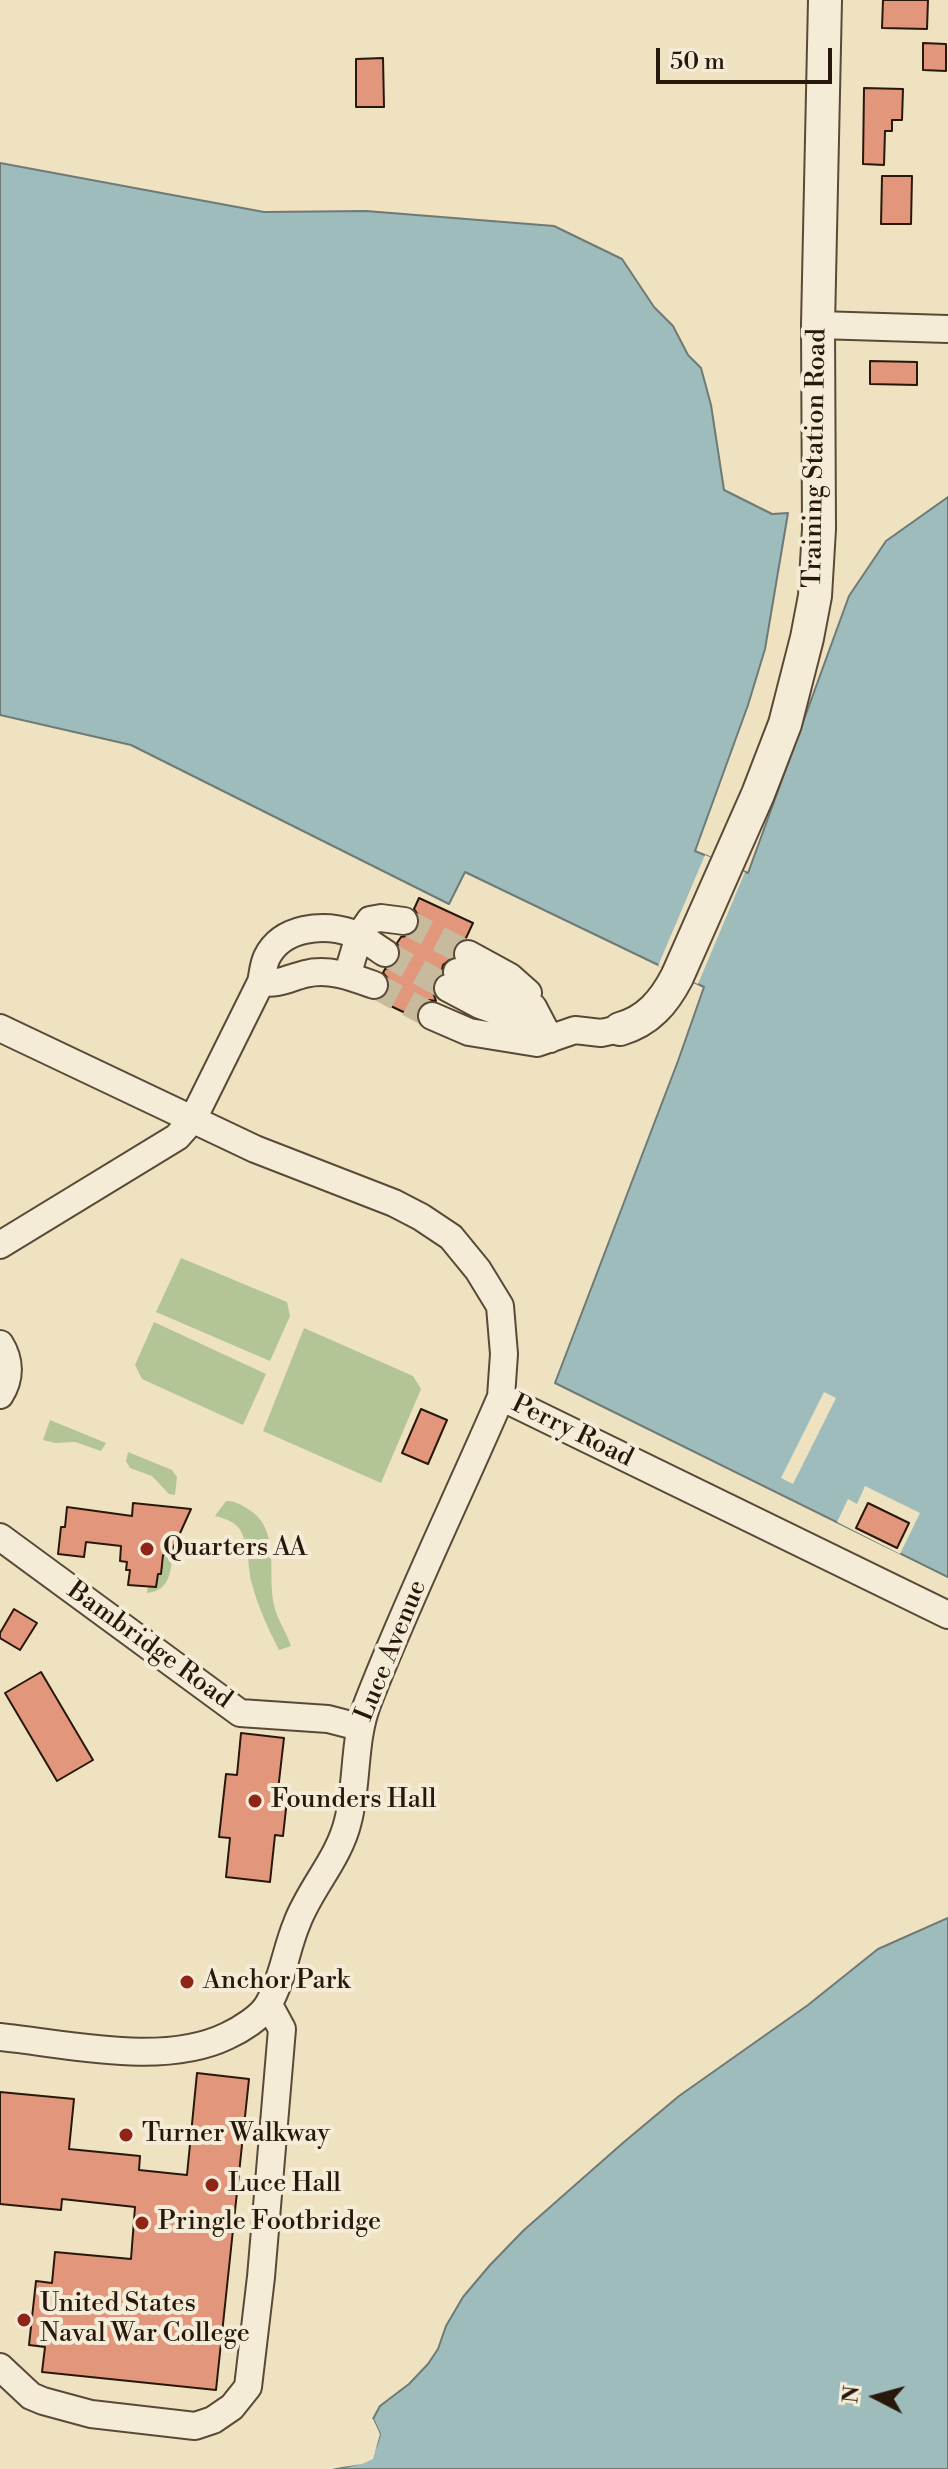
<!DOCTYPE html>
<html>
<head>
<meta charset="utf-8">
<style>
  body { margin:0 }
  #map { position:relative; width:948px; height:2469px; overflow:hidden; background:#efe2c1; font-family:"Libre Bodoni",serif }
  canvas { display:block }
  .north { position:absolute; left:836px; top:2357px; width:80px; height:80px; -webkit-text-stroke:6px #f5ecd7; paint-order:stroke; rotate:276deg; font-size:22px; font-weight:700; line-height:32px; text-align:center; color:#27180b }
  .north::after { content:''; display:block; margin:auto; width:28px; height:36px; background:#27180b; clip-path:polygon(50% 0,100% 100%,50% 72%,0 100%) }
  .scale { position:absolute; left:656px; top:48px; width:176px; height:36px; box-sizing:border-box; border:4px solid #27180b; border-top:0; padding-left:10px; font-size:24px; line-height:28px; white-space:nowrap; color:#27180b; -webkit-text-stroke:6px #f5ecd7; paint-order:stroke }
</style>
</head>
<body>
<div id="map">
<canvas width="948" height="2469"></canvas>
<div class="north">N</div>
<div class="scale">50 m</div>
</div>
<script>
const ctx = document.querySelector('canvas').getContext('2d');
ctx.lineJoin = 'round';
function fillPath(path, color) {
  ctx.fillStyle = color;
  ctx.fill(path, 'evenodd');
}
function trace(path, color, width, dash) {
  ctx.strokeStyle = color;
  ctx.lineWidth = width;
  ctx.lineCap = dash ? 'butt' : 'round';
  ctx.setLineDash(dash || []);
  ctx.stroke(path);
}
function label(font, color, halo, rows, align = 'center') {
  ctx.font = font + ' "Libre Bodoni",serif';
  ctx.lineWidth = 8;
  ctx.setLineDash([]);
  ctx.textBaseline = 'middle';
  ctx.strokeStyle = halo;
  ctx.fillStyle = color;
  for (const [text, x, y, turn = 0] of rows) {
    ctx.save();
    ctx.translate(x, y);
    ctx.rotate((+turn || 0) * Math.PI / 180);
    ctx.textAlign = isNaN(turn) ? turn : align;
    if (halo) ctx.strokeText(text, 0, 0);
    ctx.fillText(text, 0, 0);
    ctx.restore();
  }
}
fillPath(new Path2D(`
  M181 1258 287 1302 290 1316 270 1361 156 1312Z
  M154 1322 266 1374 243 1425 142 1379 135 1365Z
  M304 1328 413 1376 421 1389 381 1483 263 1431Z
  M50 1420 106 1443 101 1451 75 1442 55 1443 43 1440Z
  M128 1452 172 1470 177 1477 175 1495 169 1494 152 1476 130 1468 126 1461Z
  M226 1501C235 1501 240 1504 248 1509 280 1528 268 1569 273 1600 275 1617 286 1630 291 1646L279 1650C268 1628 258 1607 252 1584 247 1566 250 1543 238 1527 233 1521 223 1518 215 1516Z
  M167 1552 173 1553C170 1572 171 1590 147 1593L148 1586 156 1587 158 1574H161L163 1555H166Z`), '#b3c497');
const water = new Path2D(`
  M0 163 264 212 366 211 554 226 622 259 654 307 673 326 688 355 701 368 711 405 724 490 772 514 788 513 765 649 748 705 695 851 748 873 849 596 886 541 948 497V1577L555 1383 678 1061 704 987 465 872 449 904 131 745 0 715Z
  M948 1918V2469H334C362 2463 373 2465 380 2434L373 2419 380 2406 409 2384 428 2364 438 2349 446 2326 463 2297 490 2265 524 2230 624 2142 679 2096 808 2005 878 1949Z`);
fillPath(water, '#9ebcbc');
trace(water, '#6e7a75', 2);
fillPath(new Path2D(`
  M705 855 745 872 698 984 658 966Z
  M824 1392 836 1398 793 1484 781 1478Z
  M865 1486 920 1513 900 1554 837 1522 848 1499 857 1504Z
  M369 2419H373L380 2434 373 2459 362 2464 330 2469 335 2464 360 2461 373 2449 376 2434Z`), '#efe2c1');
const building = new Path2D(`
  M883 0H928L927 29 882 28Z
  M923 43 946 44V71L923 70Z
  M383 58 384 107H356V59Z
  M864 88 903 89 902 120H892V131H885L884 165 863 164Z
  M882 176H912L911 224H881Z
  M870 361 917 362V385L870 384Z
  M419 898 473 923 466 938 454 946 453 957 443 965 441 974 434 981 432 989 436 1001 429 1000 422 1004 417 1010 416 1018 378 1000 385 997 389 990 390 981 383 973 385 969 393 967 399 961 401 953 397 943 401 937 411 935 416 931 420 924 419 916 414 909Z
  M421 1409 447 1420 428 1464 402 1453Z
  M133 1503 191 1509 171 1553 167 1552V1555H163L161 1574H158L156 1587 128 1585 130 1570H126L127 1562 120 1561 121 1546 86 1542 84 1557 58 1554 61 1527H65L67 1507 132 1516Z
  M868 1503 909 1523 897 1548 856 1528Z
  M14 1609 37 1623 20 1650 0 1638V1633Z
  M41 1672 93 1760 57 1781 5 1693Z
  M241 1733 284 1738 278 1790 288 1791 283 1836 275 1835 270 1882 226 1877 230 1838 219 1837 226 1774 237 1775Z
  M197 2073 249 2079 216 2390 42 2372 45 2347 29 2345 36 2281 52 2283 55 2252 131 2259 135 2207 62 2199 61 2210 0 2204V2092L74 2099 69 2149 140 2156 139 2170 187 2175Z`);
fillPath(building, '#e2967b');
trace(building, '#27180b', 2);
trace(new Path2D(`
  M404 921 468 954
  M385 953 448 988
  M374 985 432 1016`), '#c7ba9d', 26, [26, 13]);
const minor = new Path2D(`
  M818 325 948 329
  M468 954 510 977 528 993
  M457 972 512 996 533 1007 544 1028
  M347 976 359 936 370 920 381 918 404 921
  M261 982C278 985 289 978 305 974 329 968 352 977 374 985
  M448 988 480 1005 544 1028 550 1039
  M432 1016 469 1032 537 1043 575 1030 601 1033 620 1029
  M0 1028 255 1149 394 1203 421 1217 451 1237 478 1270 500 1306 504 1354 501 1397C457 1499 408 1599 368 1702 353 1740 358 1782 348 1821 339 1859 310 1888 297 1923 286 1949 283 1978 269 2003 262 2017 240 2030 227 2036 163 2067 69 2044 0 2037
  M0 1245 177 1137 193 1119 261 982C263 974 263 965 267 957 282 927 323 923 352 933 363 937 374 946 385 953
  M0 1344C10 1360 11 1378 0 1395
  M501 1397 948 1615
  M0 1537 240 1713 328 1719 359 1727
  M0 2367 31 2396 43 2401 91 2414 195 2426 213 2420 232 2407 248 2387 261 2277 282 2029 269 2005`);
const tertiary = new Path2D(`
  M620 1029C648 1021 664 1002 677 977L758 794 785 724 807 638 815 596 819 529 818 325 825 0`);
trace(minor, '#594a38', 30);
trace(tertiary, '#594a38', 36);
trace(minor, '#f5ecd7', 26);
trace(tertiary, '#f5ecd7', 32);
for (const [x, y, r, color] of [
  [147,1549,8,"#8f2418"],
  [255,1801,8,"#8f2418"],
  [187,1982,8,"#8f2418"],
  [126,2135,8,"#8f2418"],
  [212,2185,8,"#8f2418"],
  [142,2223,8,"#8f2418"],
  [24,2320,8,"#8f2418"]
]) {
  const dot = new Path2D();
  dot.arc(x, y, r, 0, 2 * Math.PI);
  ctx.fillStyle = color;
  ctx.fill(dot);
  trace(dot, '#f5ecd7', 3);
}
label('26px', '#27180b', '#f5ecd7', [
  ["Training Station Road",816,458,-89],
  ["Perry Road",572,1432,26],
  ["Bambridge Road",149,1646,36],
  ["Luce Avenue",392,1651,-68]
]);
label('26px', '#27180b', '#f5ecd7', [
  ["Quarters AA",163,1549],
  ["Founders Hall",271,1801],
  ["Anchor Park",203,1982],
  ["Turner Walkway",142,2135],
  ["Luce Hall",228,2185],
  ["Pringle Footbridge",158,2223],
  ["United States",40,2305],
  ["Naval War College",40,2335]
], 'left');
</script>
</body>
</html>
